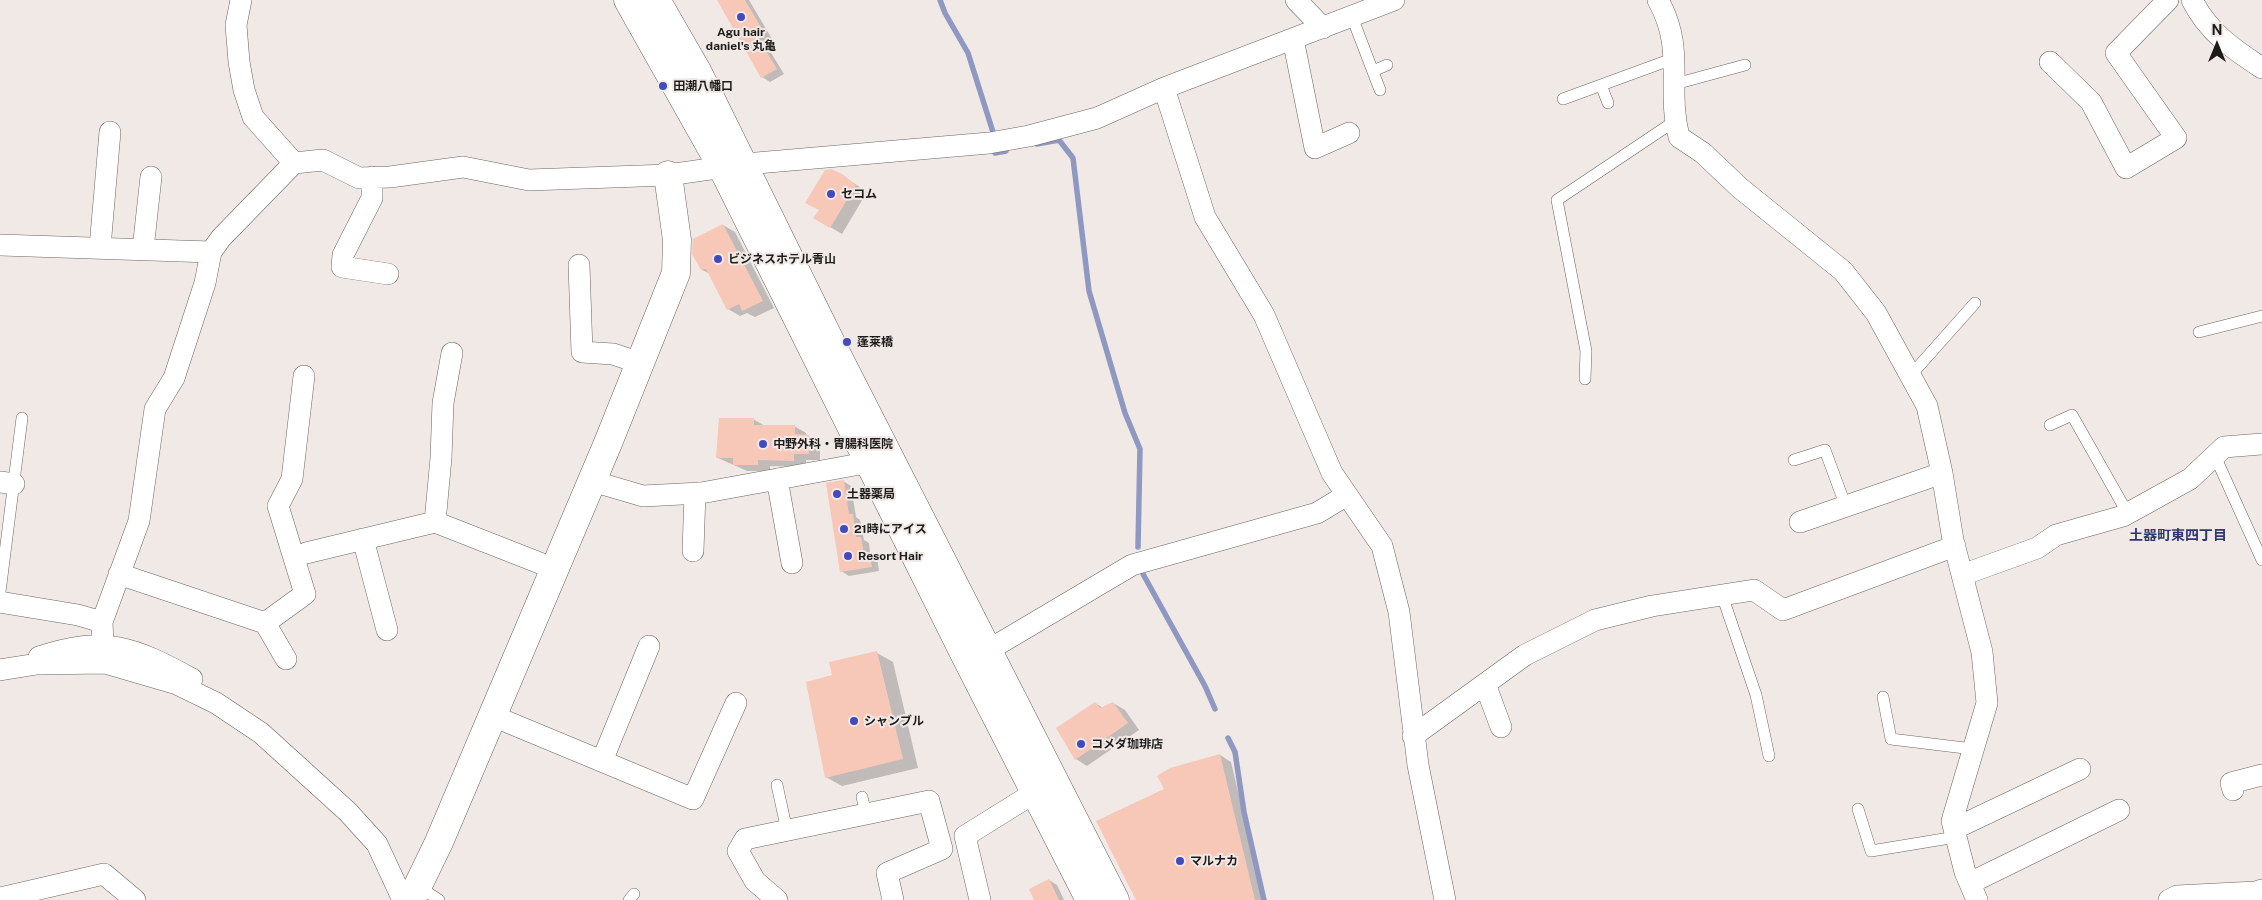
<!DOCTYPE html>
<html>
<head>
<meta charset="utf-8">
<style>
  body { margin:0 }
  #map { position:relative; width:2262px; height:900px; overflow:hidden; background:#f0e9e6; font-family:"Public Sans",sans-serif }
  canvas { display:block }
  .north { position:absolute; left:2192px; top:20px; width:50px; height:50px; -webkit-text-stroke:4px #f0e9e6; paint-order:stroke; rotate:0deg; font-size:14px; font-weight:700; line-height:20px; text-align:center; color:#1e1c1b }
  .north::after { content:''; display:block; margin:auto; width:18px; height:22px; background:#1e1c1b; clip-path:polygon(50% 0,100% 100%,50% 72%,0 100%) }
</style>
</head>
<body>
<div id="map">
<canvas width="2262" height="900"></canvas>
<div class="north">N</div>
</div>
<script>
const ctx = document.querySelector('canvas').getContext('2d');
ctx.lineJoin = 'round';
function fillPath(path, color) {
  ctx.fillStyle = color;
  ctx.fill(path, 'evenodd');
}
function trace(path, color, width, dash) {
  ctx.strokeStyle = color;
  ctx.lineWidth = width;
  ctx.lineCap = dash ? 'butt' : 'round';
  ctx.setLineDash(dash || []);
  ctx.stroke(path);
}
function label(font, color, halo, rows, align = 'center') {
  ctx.font = font + ' "Public Sans","Noto Sans JP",sans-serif';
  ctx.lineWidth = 4;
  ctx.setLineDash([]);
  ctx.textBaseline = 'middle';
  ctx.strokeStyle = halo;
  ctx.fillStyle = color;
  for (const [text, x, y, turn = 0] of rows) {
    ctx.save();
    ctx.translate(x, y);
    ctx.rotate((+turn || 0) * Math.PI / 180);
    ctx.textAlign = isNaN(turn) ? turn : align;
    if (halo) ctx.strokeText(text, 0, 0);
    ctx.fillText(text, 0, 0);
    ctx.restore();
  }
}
fillPath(new Path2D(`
  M724 0H749L772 39 765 43 784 74 770 82 762 77Z
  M842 175 867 192 842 234 815 218Z
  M723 225 735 232 774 308 755 317 747 313 740 316 728 309 711 274 702 270Z
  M753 419 765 426H794L806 433V436L820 443V460H806V467L770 466V471H747L718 458Z
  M843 481 851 486 856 517 860 520 864 540 869 543 870 554 877 558 879 571 849 576 841 571Z
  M877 653 893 662 918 768 842 786 826 777 834 676Z
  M1095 703 1103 708 1113 703 1125 710 1139 730 1087 766 1076 759Z
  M1220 755 1231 762 1264 900H1137L1165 790Z
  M1049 880 1057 885 1064 900H1036Z`), '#0003');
trace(new Path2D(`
  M940 0 945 13 968 53 993 132
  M1037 144 1059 140 1073 158 1089 291 1125 413 1140 449 1138 547
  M995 153 1006 151
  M1143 574 1205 686 1215 709
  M1228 738 1235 752 1244 812 1264 900`), '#8f98c0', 5.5);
fillPath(new Path2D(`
  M717 0H745L765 34 758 38 777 69 761 78Z
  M831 169 842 174 856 185 830 228 813 218 819 210 805 203 825 170Z
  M723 224 763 301 742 311 739 304 727 310 706 269 701 270 692 254 693 239Z
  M719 418H754V425H795V434L809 435V454H794V461L758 460V465H733V458H716Z
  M844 480 849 514H853L856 537H861L864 553 869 552 872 567 840 572 826 483Z
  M877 651 903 759 825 778 806 682 832 675 829 662Z
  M1095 702 1100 708 1113 702 1128 723 1075 760 1056 728Z
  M1220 754 1255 900H1136L1096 821 1164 789 1157 776 1170 768Z
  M1049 879 1059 900H1034L1029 889Z`), '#f7c7b7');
const lane = new Path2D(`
  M1352 17 1380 90
  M1373 71 1387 65
  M1675 84 1745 65
  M1601 85 1608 103
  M1563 99 1675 58
  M2199 332 2262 316
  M1911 375 1975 303
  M1585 379 1586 351 1557 200 1675 121
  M2050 425 2072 415 2128 514
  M2215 456 2262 560
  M1794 460 1825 450 1846 507
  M0 592 22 418
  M1722 595 1756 695 1769 756
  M1883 697 1891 739 1973 749
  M777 785 787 831
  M862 797 866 814
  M1858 809 1871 851 1956 837
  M418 886 439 900
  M629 900 634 894`);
const street = new Path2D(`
  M241 0 236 25 239 62 244 90 253 117 294 163
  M1296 0 1323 28
  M1658 0C1686 50 1666 87 1679 137L1703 153 1740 188 1843 271 1876 313 1927 406 1942 473 1953 540 1982 652 1987 703 1952 821 1965 872 1977 900
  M2192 0C2208 32 2233 49 2262 68
  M1293 39 1315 148 1349 133
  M2050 62 2091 102 2126 168 2176 138 2116 53 2168 0
  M1164 88 1205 217 1264 315 1332 473 1382 546 1399 612 1418 765 1445 900
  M372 177V198L343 255 342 267 388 274
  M0 245 211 252
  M100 247 110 132
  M143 249 151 177
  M579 265 582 352 613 354 640 363
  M777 479 792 563
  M592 481 643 496 701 493 882 460
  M0 482 14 484
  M435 522 441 458 443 403 452 353
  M1800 522 1942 473
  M363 539 387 630
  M693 551 695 493
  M306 553 435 522 555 569
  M119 574 265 623 286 659
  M1962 575 2037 548 2056 535 2123 516 2190 479 2224 447 2262 444
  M0 602 78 615 102 622
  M265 623 305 594 278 506 292 479 304 376
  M103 645 102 622 139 521 155 409 174 378 205 283 211 252 221 238 294 163 323 160 359 178 390 177 463 167 529 180 668 175 745 164 989 143 1029 136 1097 118 1164 88 1394 0
  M39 657C105 635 134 647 192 679
  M975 658 1132 565 1317 513 1347 495
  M0 670 37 664 105 663 177 684 216 703 261 733 348 812 377 844 403 900
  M1485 684 1501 727
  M493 716 693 799 736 703
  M1413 736 1525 655 1595 620 1652 606 1754 590 1783 610 1955 546
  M602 761 649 646
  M2233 790 2231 783 2262 775
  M1954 829 2080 769
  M1970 883 2119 810
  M0 898 104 874 135 900
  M777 900 755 881 738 851 745 839 929 801 942 849 887 873 893 900
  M980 900 965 836 1047 785
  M2169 900 2177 896 2256 892 2262 890`);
const secondary = new Path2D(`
  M628 0 722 167 965 655 1090 900
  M656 0 697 71 833 347 1115 900
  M411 900 439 842 608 443 676 273 677 240 668 175`);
trace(lane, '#6b6563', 12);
trace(street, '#6b6563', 22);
trace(secondary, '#6b6563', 29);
trace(lane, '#fff', 11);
trace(street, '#fff', 21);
trace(secondary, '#fff', 28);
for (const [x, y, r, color] of [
  [741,17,5,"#424abe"],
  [663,86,5,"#424abe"],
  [831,194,5,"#424abe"],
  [718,259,5,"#424abe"],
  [847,342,5,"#424abe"],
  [763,444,5,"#424abe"],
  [837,494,5,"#424abe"],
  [844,529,5,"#424abe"],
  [848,556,5,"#424abe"],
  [854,721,5,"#424abe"],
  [1081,744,5,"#424abe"],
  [1180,861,5,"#424abe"]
]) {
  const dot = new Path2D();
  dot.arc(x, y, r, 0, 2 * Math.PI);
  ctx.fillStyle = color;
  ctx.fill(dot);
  trace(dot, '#f0e9e6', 2);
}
label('bold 12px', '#1e1c1b', '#f0e9e6', [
  ["Agu hair",741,32,"center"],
  ["daniel's 丸亀",741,46,"center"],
  ["田潮八幡口",673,86],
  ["セコム",841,194],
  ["ビジネスホテル青山",728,259],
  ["蓬莱橋",857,342],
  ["中野外科・胃腸科医院",773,444],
  ["土器薬局",847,494],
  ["21時にアイス",854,529],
  ["Resort Hair",858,556],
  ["シャンブル",864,721],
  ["コメダ珈琲店",1091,744],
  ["マルナカ",1190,861]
], 'left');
label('bold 14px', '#2f3771', '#f0e9e6', [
  ["土器町東四丁目",2178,536]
]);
</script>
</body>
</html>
